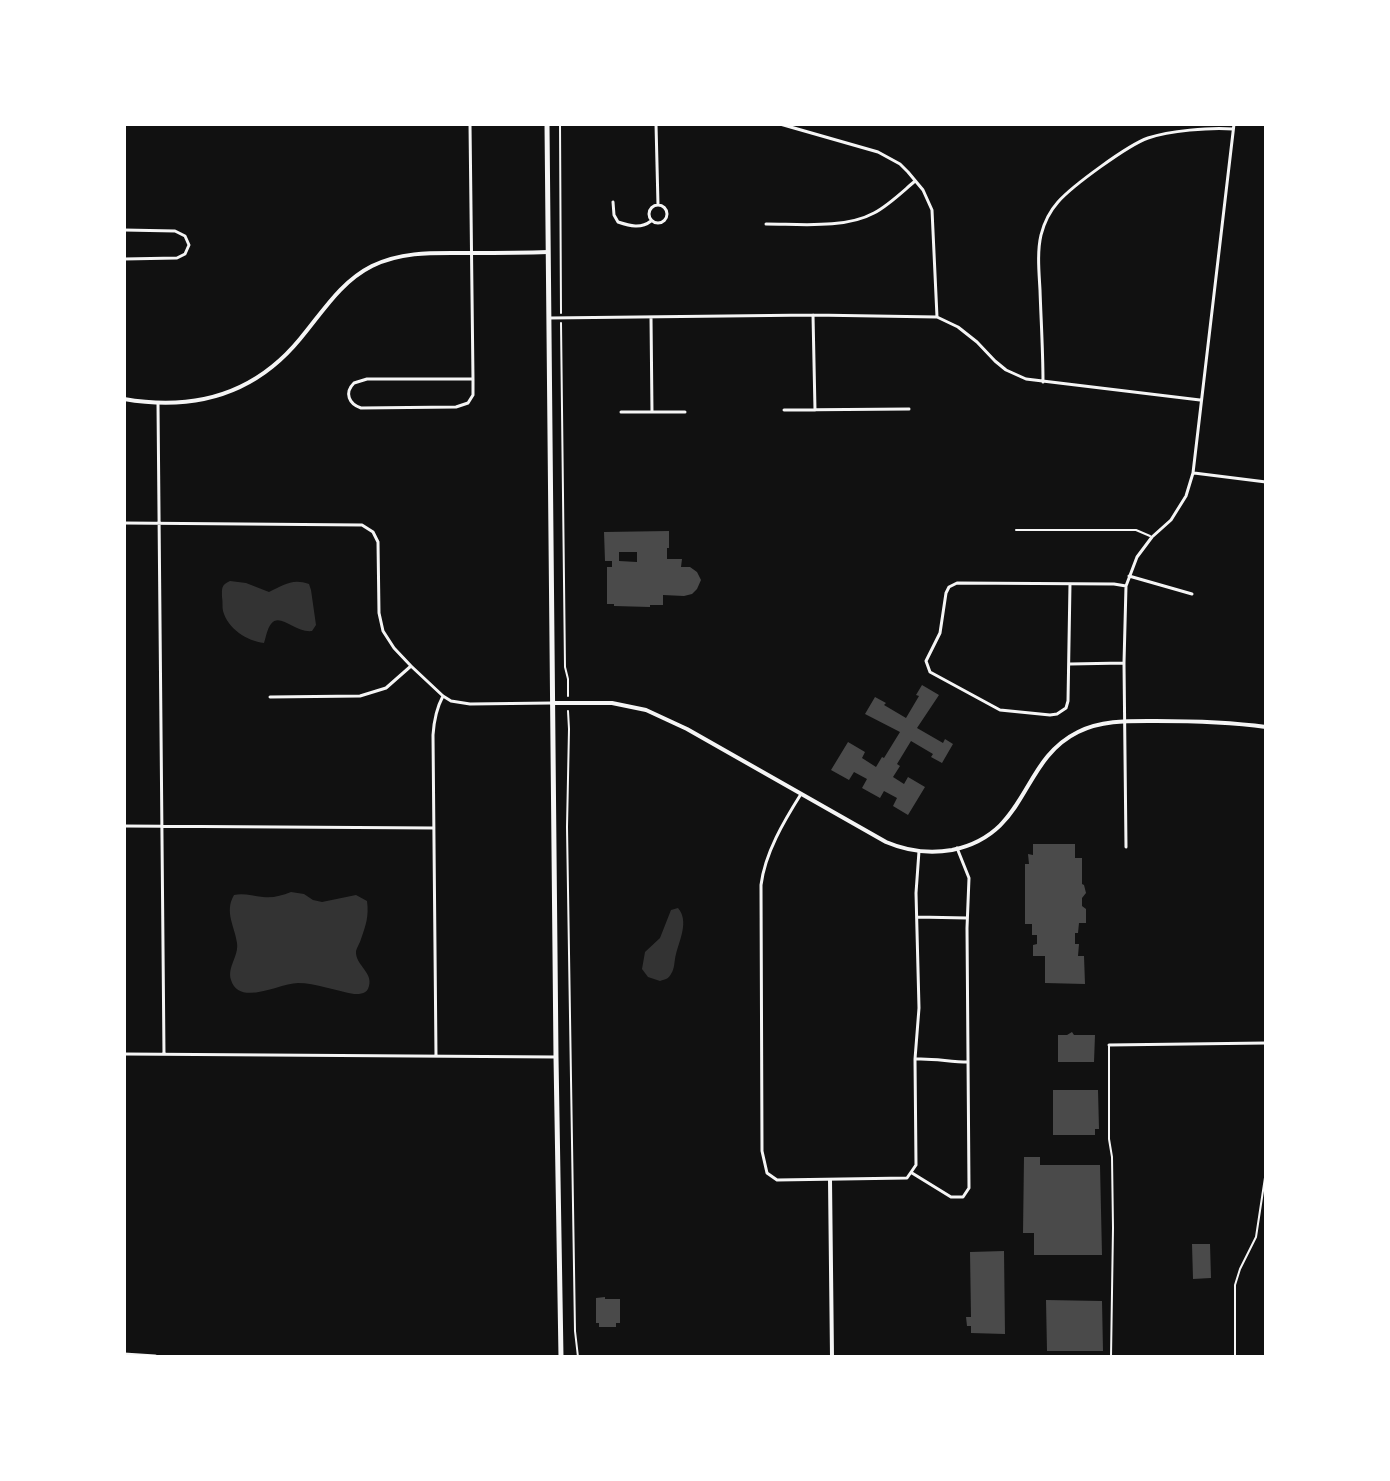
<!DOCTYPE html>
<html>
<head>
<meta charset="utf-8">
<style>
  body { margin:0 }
  #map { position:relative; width:1390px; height:1481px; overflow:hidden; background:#111; font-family:"Public Sans",sans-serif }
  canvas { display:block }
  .frame { position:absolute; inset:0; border:126px solid #fff; pointer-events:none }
</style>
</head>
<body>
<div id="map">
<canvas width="1390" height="1481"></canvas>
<div class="frame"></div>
</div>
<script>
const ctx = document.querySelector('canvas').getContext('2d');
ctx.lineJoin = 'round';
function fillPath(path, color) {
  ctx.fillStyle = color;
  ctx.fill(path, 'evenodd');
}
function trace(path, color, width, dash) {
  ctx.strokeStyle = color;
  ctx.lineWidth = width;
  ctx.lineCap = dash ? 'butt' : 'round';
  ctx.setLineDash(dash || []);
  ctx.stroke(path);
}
fillPath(new Path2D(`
  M230 581 246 583 269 592C284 585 292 578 309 584L311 590 316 625 312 631C295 633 280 612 271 624 267 629 266 637 264 643 247 641 228 629 223 611 222 607 223 602 222 597 222 588 221 585 230 581Z
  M291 892 304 894 313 900 322 902 356 895 367 901C369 916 366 925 361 939 360 943 357 947 356 951 355 965 373 972 369 986 367 994 361 994 354 994 337 991 315 983 298 983 280 983 239 1007 231 980 227 967 239 956 237 943 235 927 224 912 234 895 244 893 252 896 263 897 273 898 281 896 291 892Z
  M678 908C689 921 680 939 676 954 674 961 675 968 671 974 668 979 666 979 660 981L648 977 642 969 645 952 660 938 671 910Z`), '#333');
fillPath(new Path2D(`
  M669 531V548H667V559H682L681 567H690L697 572 701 580 697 589 692 594 684 596 663 595V605H650V607L614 606V604H607V567H612V561H605L604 532ZM619 552H637V562L619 561Z
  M922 685 939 695 917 728 943 743 945 739 953 744 942 763 931 757 933 754 911 741 897 764 900 766 893 777 904 784 908 777 925 787 908 815 893 806 897 798 884 791 880 798 862 788 867 779 854 772 849 780 831 770 848 742 865 752 862 758 876 767 882 757 884 758 900 732 865 714 875 697 886 703 884 705 906 718 919 696 916 695Z
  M1033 844H1075V858H1082V884L1084 885 1086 893 1082 898V906L1086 909V923H1079L1078 933H1075V944H1079L1078 956H1084L1085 984 1045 983V956H1033V945L1037 944V935H1032V924H1025V864H1029L1028 854 1033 855Z
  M1072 1032 1074 1035H1095L1094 1062H1058V1035H1067Z
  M1053 1090H1098L1099 1129H1095V1135H1053Z
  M1024 1157H1040V1165H1100L1102 1255H1034V1233H1023Z
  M1192 1244H1210L1211 1278 1193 1279Z
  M1004 1251 1005 1334 971 1333V1326H967L966 1317H971L970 1252Z
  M605 1297V1299H620V1323H616V1327H599V1323H596V1298Z
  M1046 1300 1102 1301 1103 1351H1047Z`), '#4a4a4a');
trace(new Path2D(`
  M560 124 561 313
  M561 323 565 667 568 679V696
  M568 711 569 729 567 827 575 1331 578 1357`), '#f5f5f5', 2);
trace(new Path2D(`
  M1016 530H1136L1150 536
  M1109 1046V1139L1112 1157 1113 1228 1111 1357
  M1235 1357V1285L1240 1269 1256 1237 1266 1171`), '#f5f5f5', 2);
trace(new Path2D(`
  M470 124 473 379
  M656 124 658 205
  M780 124 878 152 900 164 908 172 923 190 932 210 937 317
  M613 202 614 215 618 222C630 226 641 229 651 221
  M649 214a9 9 0 1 1 18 0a9 9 0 1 1-18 0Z
  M766 224C799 224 845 229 874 213 889 205 902 192 915 181
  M124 230 175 231 185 236 189 245 185 254 177 258 124 259
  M813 315 815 410
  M651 317 652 412
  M550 318 813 315 937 317 958 327 977 342 995 361 1006 370 1026 379 1200 400
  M367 379H473V395L468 403 456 407 361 408C349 404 344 393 354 383Z
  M1043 382C1043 351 1041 320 1040 290 1039 272 1037 252 1041 235 1044 223 1050 211 1058 202 1072 186 1128 145 1148 138 1169 131 1210 127 1233 129
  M158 404 164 1054
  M784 410 909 409
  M621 412H685
  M1194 473 1266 482
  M124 523 362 525 373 532 378 542 379 613 383 631 394 648 411 666 443 696 451 701 470 704 552 703
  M1129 576 1192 594
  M1070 584 1068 701 1066 708 1057 714 1050 715 1000 710 930 672 926 661 940 633 946 593 949 587 957 583 1114 584 1126 586
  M1070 664 1124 663
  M270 697 360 696 386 688 411 666
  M801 794C784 821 765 853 761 885L762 1151 767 1173 777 1180 907 1178 916 1165 915 1059 919 1008 916 893 919 851
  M124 826 434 828
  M1126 847 1124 663 1126 586 1137 557 1152 537 1171 520 1186 496 1193 473 1234 124
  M917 917 967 918
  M1109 1045 1266 1043
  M124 1054 556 1057
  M436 1056 433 735C434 720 436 709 443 696
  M916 1059C934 1058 950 1062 968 1062
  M912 1173 951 1197H963L969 1188 967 928 969 878 957 848`), '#f5f5f5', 3);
trace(new Path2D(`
  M124 399C193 411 254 395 300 339 322 313 340 282 372 266 403 251 435 253 468 253 495 253 521 253 548 252
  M552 703H612L646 710 687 729 886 842C907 851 929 854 952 850 1030 834 1019 761 1078 732 1102 720 1129 721 1156 721 1193 721 1229 722 1266 727
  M830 1180 832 1357`), '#f5f5f5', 4);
trace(new Path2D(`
  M547 124 556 1057 561 1357
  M124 1355 155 1357`), '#f5f5f5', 5);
</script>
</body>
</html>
